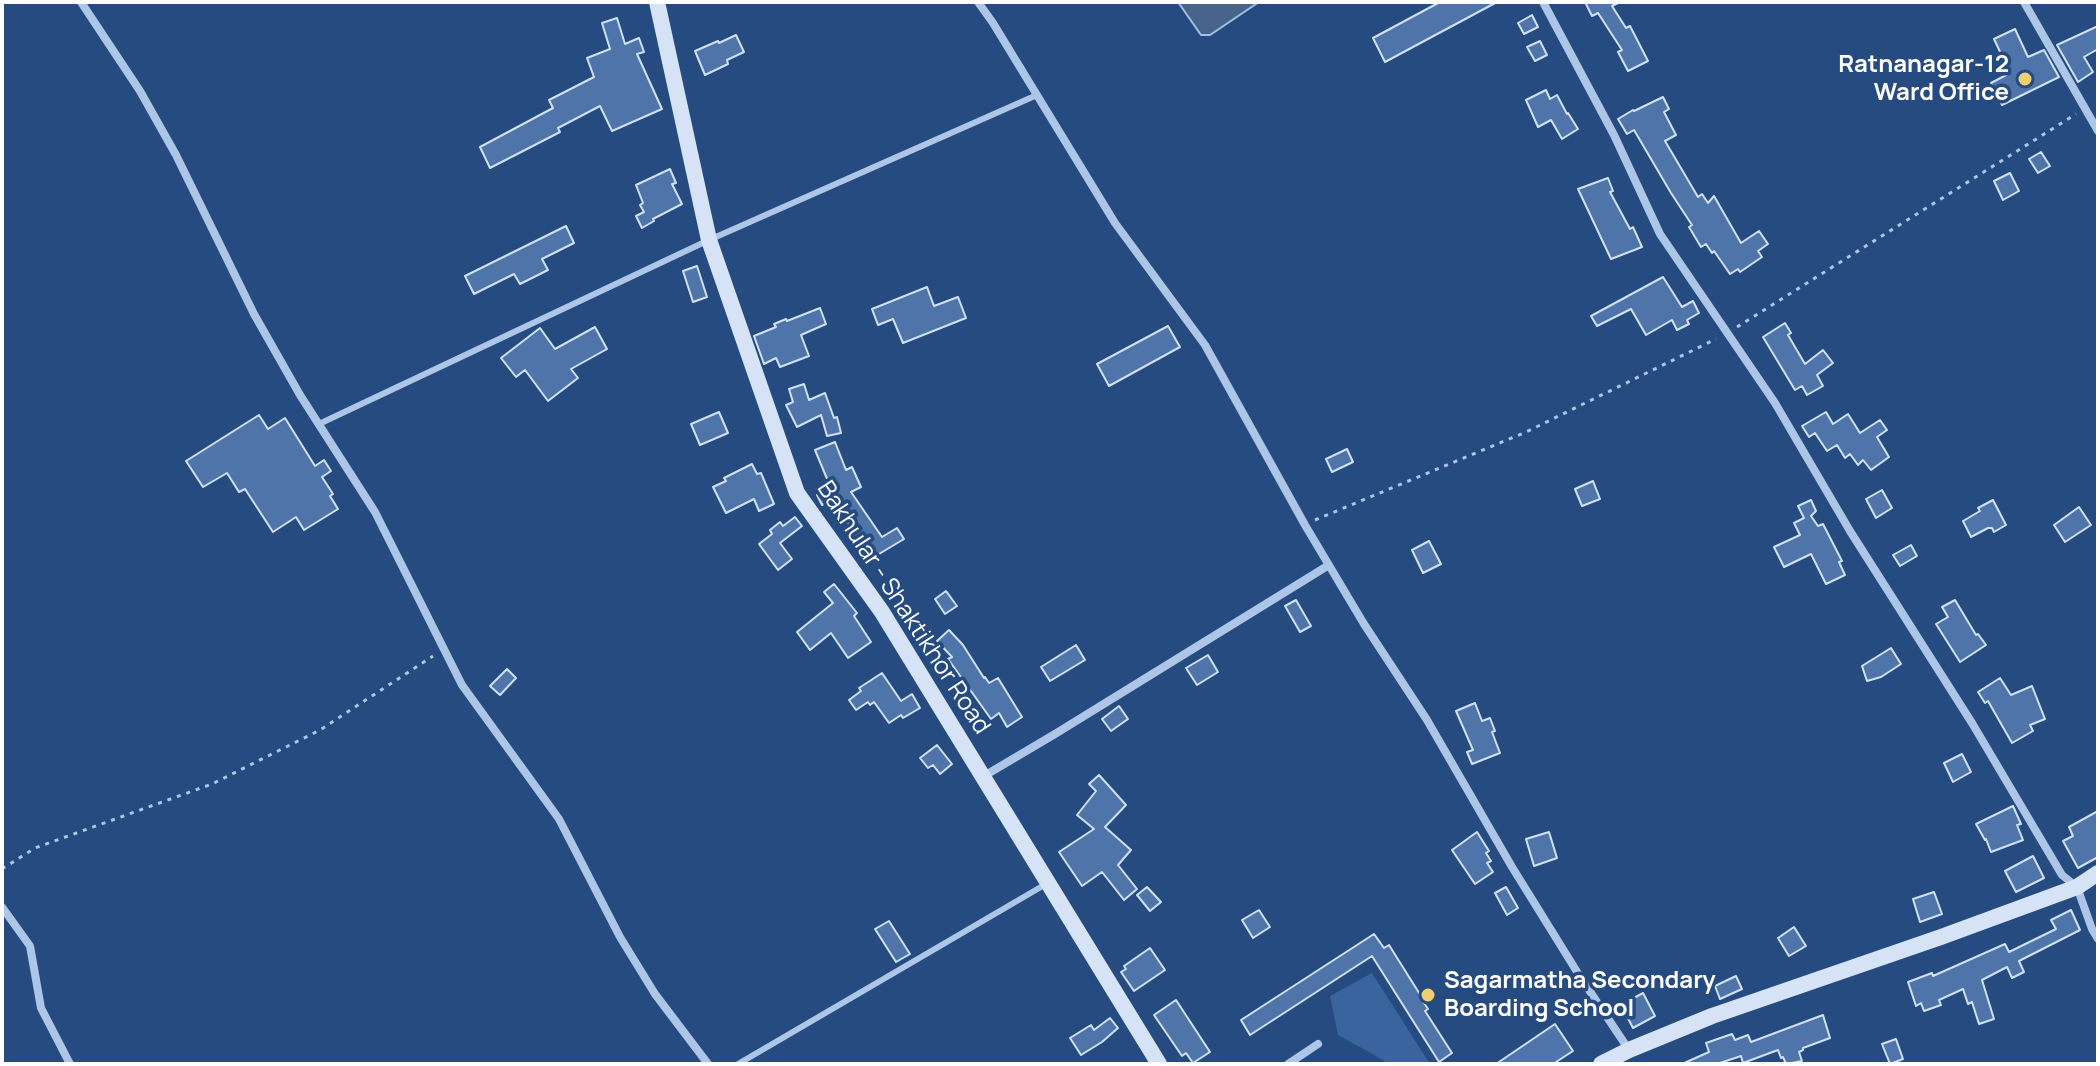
<!DOCTYPE html>
<html>
<head>
<meta charset="utf-8">
<style>
  body { margin:0 }
  #map { position:relative; width:2100px; height:1066px; overflow:hidden; background:#254b81; font-family:Manrope,sans-serif }
  canvas { display:block }
  .frame { position:absolute; inset:0; border:4px solid #fff; pointer-events:none }
</style>
</head>
<body>
<div id="map">
<canvas width="2100" height="1066"></canvas>
<div class="frame"></div>
</div>
<script>
const ctx = document.querySelector('canvas').getContext('2d');
ctx.lineJoin = 'round';
function fillPath(path, color) {
  ctx.fillStyle = color;
  ctx.fill(path, 'evenodd');
}
function trace(path, color, width, dash) {
  ctx.strokeStyle = color;
  ctx.lineWidth = width;
  ctx.lineCap = dash ? 'butt' : 'round';
  ctx.setLineDash(dash || []);
  ctx.stroke(path);
}
function label(font, color, halo, rows, align = 'center') {
  ctx.font = font + ' Manrope,sans-serif';
  ctx.lineWidth = 7;
  ctx.setLineDash([]);
  ctx.textBaseline = 'middle';
  ctx.strokeStyle = halo;
  ctx.fillStyle = color;
  for (const [text, x, y, turn = 0] of rows) {
    ctx.save();
    ctx.translate(x, y);
    ctx.rotate((+turn || 0) * Math.PI / 180);
    ctx.textAlign = isNaN(turn) ? turn : align;
    if (halo) ctx.strokeText(text, 0, 0);
    ctx.fillText(text, 0, 0);
    ctx.restore();
  }
}
fillPath(new Path2D(`
  M1372 973 1430 1064H1386L1383 1060 1338 1035 1330 996Z`), '#3a649e');
const water = new Path2D(`
  M1178 2H1259L1210 35H1201Z`);
fillPath(water, '#49648b');
trace(water, '#a1c0e7', 2);
const building = new Path2D(`
  M1440 2H1497L1385 62 1373 38Z
  M1585 2H1620L1612 6 1626 28 1630 26 1648 61 1628 71 1618 52 1622 50 1598 13 1592 16Z
  M1532 15 1538 27 1524 34 1518 23Z
  M617 18 625 44 639 38 644 52 637 54 662 109 612 131 600 106 558 128 560 132 490 168 480 147 553 108 549 100 594 77 587 58 610 49 602 23Z
  M2098 26V49L2084 57 2093 72 2078 82 2057 45Z
  M2015 29 2028 57 2044 50 2059 77 2002 105 1991 83 2010 73 1994 39Z
  M736 35 744 52 727 60 728 64 705 75 695 51 718 41 719 43Z
  M1540 41 1547 55 1535 61 1527 47Z
  M1546 90 1550 99 1557 95 1567 114 1568 113 1578 129 1562 139 1551 120 1538 127 1526 100Z
  M1663 97 1669 109 1664 112 1676 135 1665 141 1698 197 1702 194 1708 203 1714 196 1741 243 1759 231 1768 244 1758 251 1762 257 1740 272 1738 269 1730 274 1714 251 1712 253 1706 244 1701 247 1689 227 1692 225 1671 193 1634 130 1627 134 1618 119 1633 110 1634 111Z
  M2041 152 2050 166 2038 173 2029 159Z
  M670 169 676 183 672 184 682 204 653 219 654 221 642 228 636 216 644 212 640 205 643 203 636 185Z
  M2010 173 2019 191 2003 200 1994 181Z
  M1608 178 1613 191 1610 192 1630 229 1633 227 1642 247 1611 259 1578 189Z
  M566 226 574 243 542 259 548 270 520 284 514 274 474 294 465 276Z
  M697 266 707 297 693 302 683 271Z
  M1663 277 1682 307 1693 301 1699 313 1687 320 1689 324 1677 330 1672 320 1646 335 1631 309 1597 326 1591 316Z
  M927 287 934 306 958 297 966 318 903 343 893 319 878 325 872 309Z
  M820 308 826 324 801 335 809 356 780 367 776 358 764 364 754 336 776 327 774 324 786 319 787 321Z
  M1785 323 1791 333 1788 335 1805 364 1823 350 1833 363 1817 375 1823 386 1807 395 1802 386 1795 390 1763 337Z
  M1168 326 1180 347 1109 386 1097 364Z
  M595 327 607 349 571 369 578 378 548 401 525 370 516 377 501 358 540 328 555 349Z
  M804 384 809 400 825 393 834 418 837 417 841 433 827 436 821 415 797 427 786 405 793 402 789 389Z
  M719 412 728 433 700 445 691 424Z
  M1826 412 1833 424 1848 414 1860 433 1880 420 1887 430 1877 437 1889 457 1871 470 1863 460 1858 465 1850 454 1845 458 1837 445 1827 451 1815 433 1809 437 1802 426Z
  M259 415 268 429 285 418 315 466 324 460 331 471 322 477 333 494 330 496 338 509 304 530 296 517 273 532 245 489 239 492 227 473 203 487 186 461Z
  M835 442 846 470 852 467 861 487 851 492 882 537 897 528 904 539 874 557 866 544 860 548 851 536 855 533 832 500 822 505 817 495 830 486 815 450Z
  M1347 449 1353 462 1332 472 1326 459Z
  M752 464 757 474 761 473 774 504 759 511 754 499 726 513 713 487 726 481 724 478Z
  M1593 481 1600 499 1582 506 1575 489Z
  M1882 490 1892 508 1876 518 1866 499Z
  M1811 500 1816 511 1811 516 1818 526 1823 524 1842 561 1839 562 1845 575 1826 584 1811 554 1784 567 1774 547 1800 535 1794 523 1804 518 1798 506Z
  M1993 500 2006 525 1994 532 1992 528H1988L1971 537 1963 521 1980 511 1978 508Z
  M2079 507 2091 525 2065 542 2054 525Z
  M795 517 802 526 780 543 792 559 778 570 759 544 772 534 770 530 780 522 783 526Z
  M1429 541 1441 564 1423 573 1412 550Z
  M1911 545 1917 556 1900 566 1893 555Z
  M834 584 857 613 854 616 871 642 848 658 831 633 810 650 797 632 833 603 824 592Z
  M946 591 957 606 945 614 935 599Z
  M1296 600 1311 626 1300 632 1285 606Z
  M1955 600 1976 635 1978 634 1986 645 1960 662 1936 624 1948 617 1942 607Z
  M949 630 963 645 984 678 985 677 989 683 998 678 1022 717 1007 727 999 713 991 719 948 659 952 657 937 641Z
  M1076 645 1085 660 1050 681 1041 667Z
  M1891 648 1901 664 1881 677 1867 681 1862 666Z
  M1208 655 1218 672 1197 685 1186 668Z
  M507 669 516 678 500 695 490 686Z
  M882 673 901 701 912 694 920 708 903 718 901 715 889 723 874 702 870 705 868 702 856 710 849 700 861 691 859 688Z
  M2000 678 2011 695 2032 686 2045 719 2030 725 2033 731 2012 743 1988 701 1985 703 1978 692Z
  M1475 703 1482 721 1490 718 1495 731 1492 732 1500 753 1472 764 1467 752 1473 750 1456 711Z
  M1119 706 1128 719 1111 731 1102 719Z
  M937 745 952 764 940 774 933 765 928 768 920 758Z
  M1962 754 1971 772 1953 782 1944 763Z
  M1099 775 1126 805 1105 827 1131 850 1118 865 1137 889 1124 900 1102 872 1082 886 1059 852 1094 829 1077 815 1096 791 1089 784Z
  M2013 806 2021 824 2017 825 2023 840 1991 852 1986 839 1985 840 1976 824Z
  M2098 811V857L2078 868 2063 841 2073 836 2069 827Z
  M1477 832 1489 851 1486 853 1491 861 1487 863 1493 872 1475 884 1452 850Z
  M1549 832 1557 858 1534 866 1526 839Z
  M2033 856 2044 878 2016 892 2005 871Z
  M1147 887 1161 902 1150 911 1137 895Z
  M1506 887 1518 908 1507 915 1495 893Z
  M1934 892 1942 914 1920 922 1913 899Z
  M1259 910 1270 927 1253 938 1242 920Z
  M2071 910 2080 930 2019 961 2024 972 2012 978 2007 967 1982 980 1994 1019 1979 1024 1972 1002 1968 1004 1963 989 1939 1000 1941 1005 1924 1011 1921 1003 1916 1006 1908 982 1932 973 1933 976 2005 944 2009 952 2056 929 2051 920Z
  M889 921 910 954 896 962 875 929Z
  M1794 927 1806 946 1789 956 1778 938Z
  M1374 934 1384 948 1389 945 1421 996 1420 997 1428 1009 1425 1011 1452 1053 1439 1062 1372 956 1250 1035 1241 1020Z
  M1150 948 1165 970 1134 991 1121 972 1126 969 1124 966Z
  M1736 976 1742 989 1720 999 1715 986Z
  M1643 993 1655 1016 1633 1028 1621 1005Z
  M1176 1000 1210 1052 1193 1063 1186 1053 1182 1056 1154 1015Z
  M1823 1015 1830 1038 1803 1048V1050L1799 1052 1802 1061 1786 1064 1783 1057 1781 1058 1778 1050 1743 1063 1741 1056 1717 1064H1682L1709 1052 1706 1043 1732 1034 1735 1040 1748 1035 1751 1042Z
  M1110 1018 1118 1028 1102 1042 1081 1055 1070 1038 1091 1025 1094 1030Z
  M1555 1024 1573 1051 1553 1064H1496Z
  M1896 1039 1903 1059 1890 1064 1882 1044Z`);
fillPath(building, '#4e74a9');
trace(building, '#d0e0f5', 2);
trace(new Path2D(`
  M1737 327 2076 114
  M1315 520 1526 432 1716 339
  M2 869 35 848 212 784 320 730 433 656`), '#adc5e6', 3, [4, 6]);
trace(new Path2D(`
  M319 424 709 240 1037 95
  M738 1064 1046 884`), '#adc5e6', 6);
trace(new Path2D(`
  M81 2 140 91 176 155 254 314 300 395 375 512 462 685 559 819 620 937 655 994 708 1064
  M978 2 993 23 1115 223 1205 345 1305 525 1364 624 1427 720 1512 867 1579 975 1629 1050
  M1543 2 1614 135 1660 234 1775 403 1850 531 1972 723 2062 875 2077 887 2092 929 2098 939
  M2024 2 2098 131
  M984 776 1055 734 1329 565
  M2 907 30 946 41 1008 70 1064
  M1288 1064 1318 1044`), '#adc5e6', 8);
trace(new Path2D(`
  M657 2 709 240 797 493 882 612 1159 1064
  M1601 1064 1629 1050 1712 1016 1941 937 2077 887 2098 873`), '#d6e3f6', 16);
for (const [x, y, r, color] of [
  [2025,79,8,"#f0cf72"],
  [1428,995,8,"#f0cf72"]
]) {
  const dot = new Path2D();
  dot.arc(x, y, r, 0, 2 * Math.PI);
  ctx.fillStyle = color;
  ctx.fill(dot);
  trace(dot, '#254b81', 3);
}
label('bold 24px', '#fff', '#254b81', [
  ["Ratnanagar-12",2009,65],
  ["Ward Office",2009,93],
  ["Sagarmatha Secondary",1444,981,"left"],
  ["Boarding School",1444,1009,"left"]
], 'right');
label('24px', '#fff', '#254b81', [
  ["Bakhular - Shaktikhor Road",903,608,57]
]);
</script>
</body>
</html>
